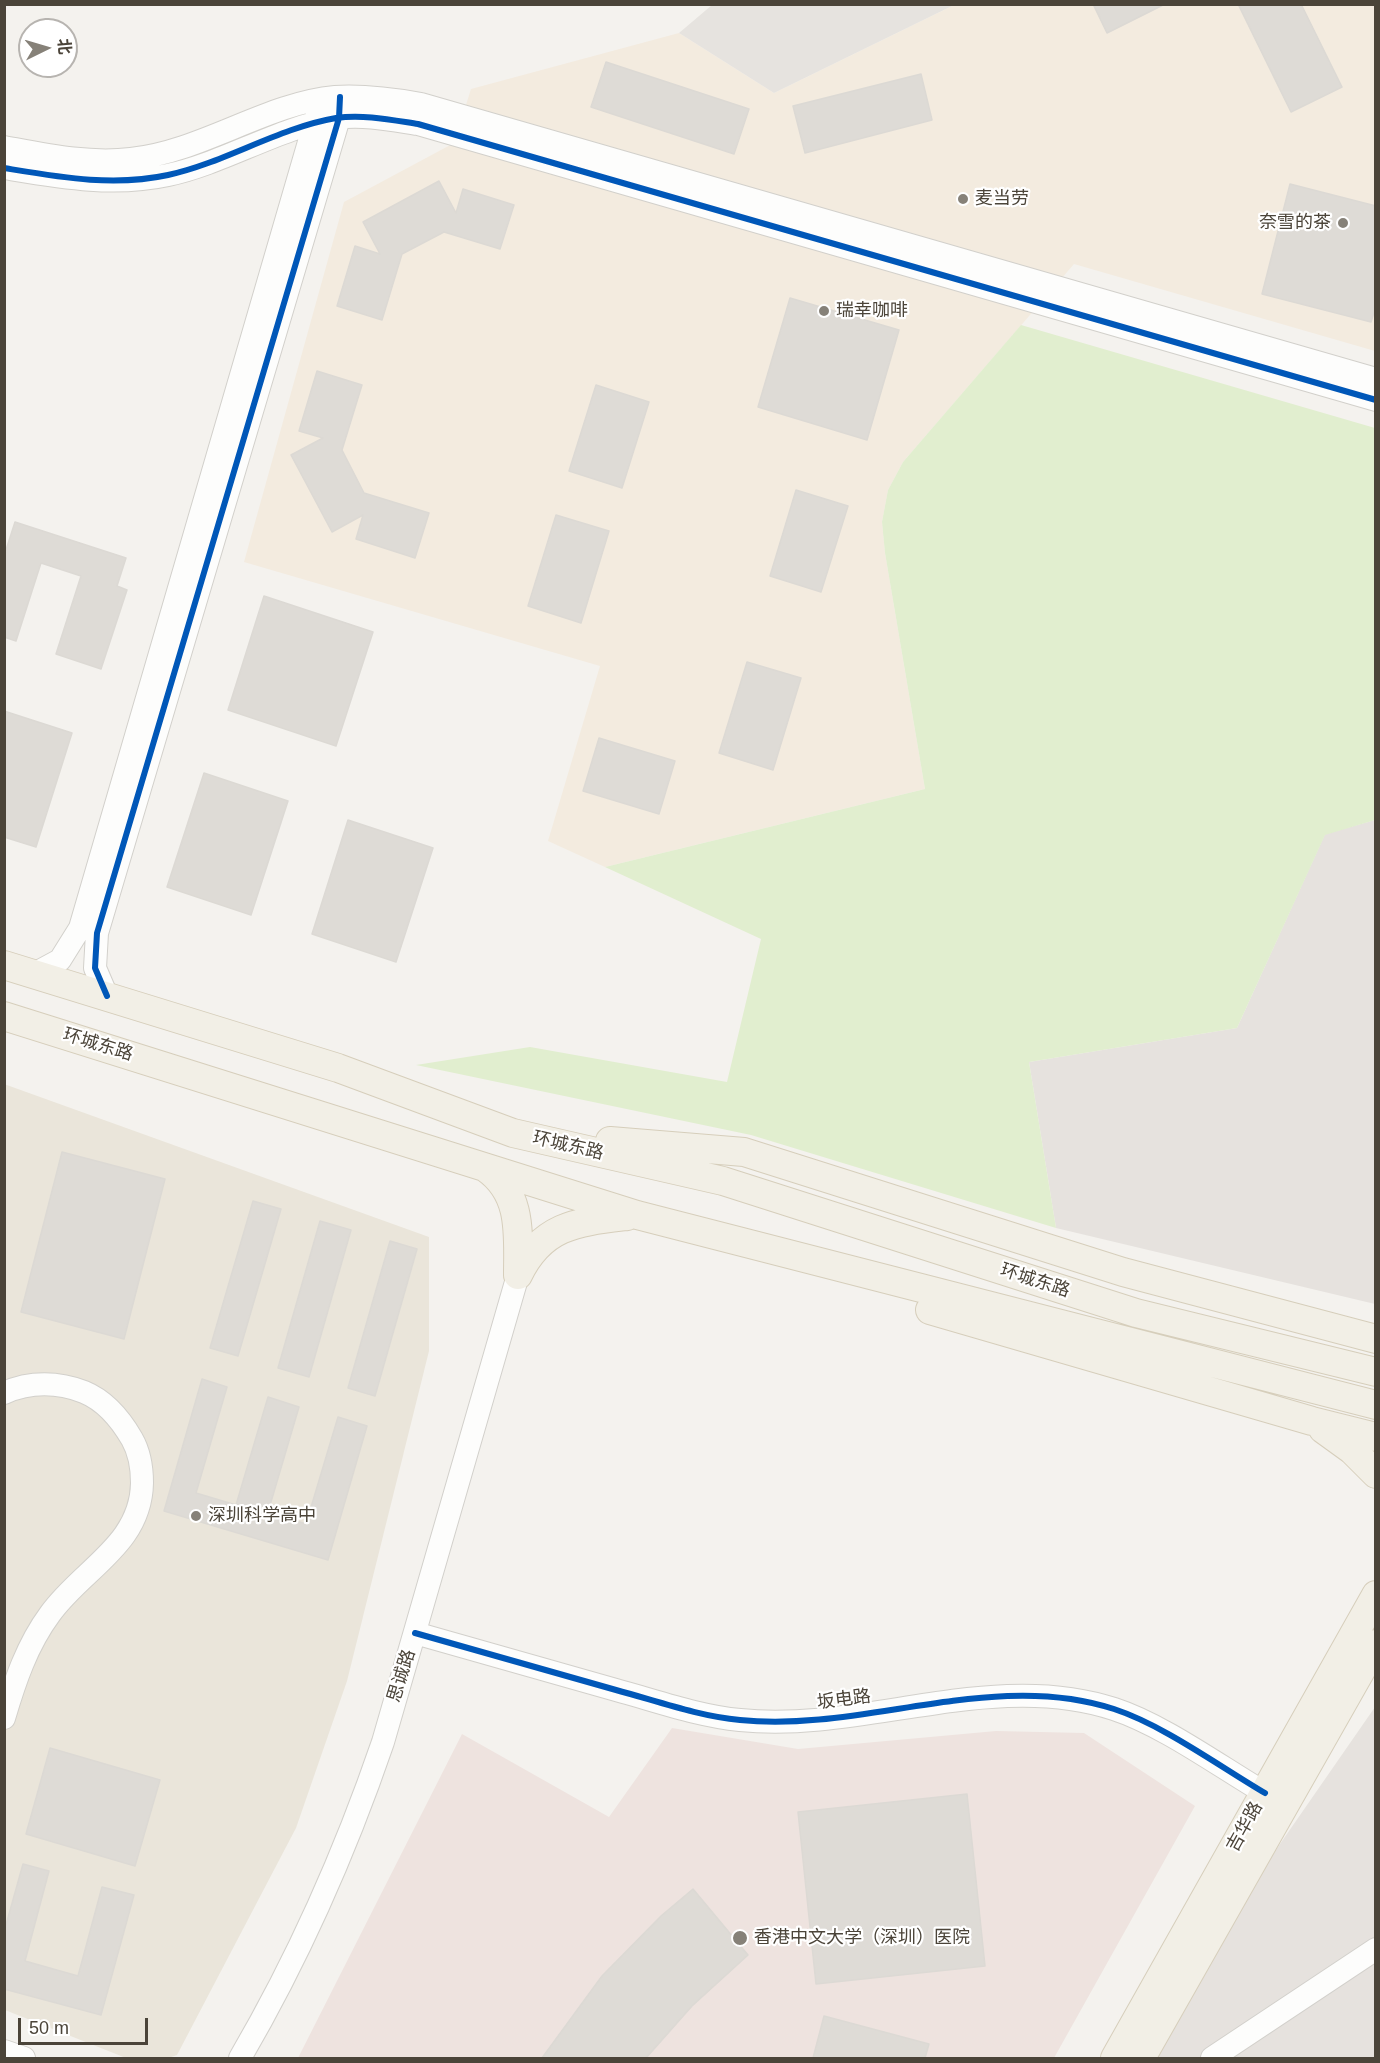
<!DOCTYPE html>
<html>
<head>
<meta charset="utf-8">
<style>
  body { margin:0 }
  #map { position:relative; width:1380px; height:2063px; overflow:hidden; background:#f4f2ee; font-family:Arial,"Noto Sans SC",sans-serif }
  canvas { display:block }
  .frame { position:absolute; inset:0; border:6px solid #4b4439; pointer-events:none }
  .north { position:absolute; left:18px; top:18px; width:60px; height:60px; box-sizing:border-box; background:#fff; border:2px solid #b7b4b0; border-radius:50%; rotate:85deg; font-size:16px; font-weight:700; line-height:24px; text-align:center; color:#4b4439 }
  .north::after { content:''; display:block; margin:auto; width:21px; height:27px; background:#868178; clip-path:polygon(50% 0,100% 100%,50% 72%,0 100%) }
  .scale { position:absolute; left:18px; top:2018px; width:130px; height:27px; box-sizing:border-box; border:3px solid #4b4439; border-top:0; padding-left:8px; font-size:18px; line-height:21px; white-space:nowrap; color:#4b4439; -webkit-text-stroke:4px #fff; paint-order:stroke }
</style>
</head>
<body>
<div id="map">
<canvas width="1380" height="2063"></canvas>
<div class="frame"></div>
<div class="north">北</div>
<div class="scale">50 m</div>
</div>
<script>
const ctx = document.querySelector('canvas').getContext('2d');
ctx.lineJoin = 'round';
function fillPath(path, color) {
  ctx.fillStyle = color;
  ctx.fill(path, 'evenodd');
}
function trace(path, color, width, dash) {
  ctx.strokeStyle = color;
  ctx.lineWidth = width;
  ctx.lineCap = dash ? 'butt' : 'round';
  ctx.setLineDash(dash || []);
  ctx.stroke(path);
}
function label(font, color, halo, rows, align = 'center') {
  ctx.font = font + ' Arial,"Noto Sans SC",sans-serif';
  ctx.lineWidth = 4.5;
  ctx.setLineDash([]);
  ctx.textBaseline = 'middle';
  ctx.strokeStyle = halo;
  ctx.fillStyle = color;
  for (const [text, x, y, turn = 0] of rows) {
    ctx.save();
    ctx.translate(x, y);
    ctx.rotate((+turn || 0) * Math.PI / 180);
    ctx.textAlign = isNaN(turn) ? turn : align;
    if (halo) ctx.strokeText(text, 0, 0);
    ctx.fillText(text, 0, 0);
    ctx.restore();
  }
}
fillPath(new Path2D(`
  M954 5H1375V351L1074 264 903 462 888 490 882 522 885 553 925 789 605 867 548 841 600 666 244 562 344 202 454 143 471 89 679 33 774 93Z`), '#f3ebdf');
fillPath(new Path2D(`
  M1375 820V1304L1056 1228 1029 1062 1237 1028 1325 834Z
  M1375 1707V2058H1145L1185 1981Z`), '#e6e2de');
fillPath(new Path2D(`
  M4 1084 429 1237V1351L347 1681 296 1828 177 2055 168 2058H126L5 2010Z`), '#eae5da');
fillPath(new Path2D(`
  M672 1728 798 1749 996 1731 1084 1733 1195 1806 1054 2058H298L462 1734 609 1817Z`), '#eee3df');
fillPath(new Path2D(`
  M1021 325 1375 428V820L1325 835 1237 1028 1029 1062 1056 1228 751 1135 416 1065 530 1047 727 1082 761 939 605 867 925 789 885 553 882 522 888 490 903 462Z`), '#e1eecf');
fillPath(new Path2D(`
  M712 5V4L954 5 774 93 679 33Z`), '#e6e3df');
const building = new Path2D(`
  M1093 4H1165L1107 33Z
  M1238 4H1301L1342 87 1291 112Z
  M606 62 749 109 734 154 591 107Z
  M921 74 932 120 805 153 793 106Z
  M439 181 456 213 463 189 514 205 500 249 444 232 402 254 382 320 337 306 355 246 380 254 363 222Z
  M1290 184 1376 206V306L1371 322 1262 294Z
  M790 298 899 330 867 440 758 407Z
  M317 371 362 385 342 450 364 493 429 513 415 558 356 539 363 515 332 532 291 455 323 438 299 431Z
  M596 385 649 402 622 488 569 471Z
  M796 490 848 506 821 592 770 576Z
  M556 515 609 531 581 623 528 606Z
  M15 522 126 558 117 586 127 590 101 669 56 654 81 576 41 563 16 641 4 637V556Z
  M264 596 373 632 336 746 228 710Z
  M747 662 801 678 773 770 719 753Z
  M4 711 72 733 36 847 4 837Z
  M599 738 675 761 659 814 583 791Z
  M204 773 288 801 251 915 167 887Z
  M348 820 433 848 396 962 312 934Z
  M62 1152 165 1179 124 1339 21 1312Z
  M253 1201 281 1209 238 1356 210 1348Z
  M320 1221 351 1230 309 1377 278 1368Z
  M390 1241 417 1249 375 1396 348 1388Z
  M202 1379 227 1387 196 1493 236 1505 268 1397 299 1407 268 1512 306 1524 338 1417 367 1426 328 1560 164 1511Z
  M50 1748 160 1780 135 1866 26 1834Z
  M967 1794 985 1966 816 1984 798 1812Z
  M23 1864 49 1871 25 1961 78 1976 102 1887 134 1895 101 2015 4 1989V1932Z
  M693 1889 748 1955 692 2006 646 2058H542L602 1976 661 1916Z
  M824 2016 929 2044 925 2058H813Z`);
fillPath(building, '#dedbd6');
trace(building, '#dcd9d4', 1.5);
const minor = new Path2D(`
  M4 147C47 155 88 164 131 159 201 152 267 103 335 97 365 95 393 99 421 104L1376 379
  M4 168C59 177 113 187 168 175 224 163 278 128 336 118 363 114 392 120 418 124L1376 400
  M34 974 60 960 80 928 318 111
  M107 996 95 968 97 933 339 118 340 105
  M4 1393C30 1381 59 1382 84 1392 106 1401 121 1420 132 1439 140 1453 142 1468 142 1483 141 1545 82 1569 50 1614 27 1645 15 1681 4 1718
  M415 1633C482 1652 549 1671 616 1690 657 1701 698 1716 740 1720 863 1733 992 1669 1114 1709 1163 1725 1219 1766 1265 1793
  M4 2051 24 2058
  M240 2058C299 1957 345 1853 383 1742L518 1275
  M1212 2058 1376 1949`);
const major = new Path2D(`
  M4 965 338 1068 513 1133 723 1181 1136 1313 1376 1372
  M4 1016 637 1215 1376 1405
  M610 1141 744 1152 1123 1272 1376 1339
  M486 1168C523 1194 518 1235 518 1275
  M518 1275C542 1225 577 1222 627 1216
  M930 1310 1312 1421 1376 1437
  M1323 1429 1352 1450 1376 1474
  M1115 2058 1376 1595
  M1141 2058 1376 1644`);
trace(minor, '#d2d0cb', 24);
trace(major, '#d6cebb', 30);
trace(minor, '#fdfdfc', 22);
trace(major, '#f2efe6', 28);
trace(new Path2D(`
  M4 168C59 177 113 187 168 175 224 163 278 128 336 118 363 114 392 120 418 124L1376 400
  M107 996 95 968 97 933 339 118 340 97
  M415 1633C482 1652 549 1671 616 1690 657 1701 698 1716 740 1720 863 1733 992 1669 1114 1709 1163 1725 1219 1766 1265 1793`), '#0057b8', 6);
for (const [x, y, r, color] of [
  [963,199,6,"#868178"],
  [1343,223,6,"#868178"],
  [824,311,6,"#868178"],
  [196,1516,6,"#868178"],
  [740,1938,8,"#868178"]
]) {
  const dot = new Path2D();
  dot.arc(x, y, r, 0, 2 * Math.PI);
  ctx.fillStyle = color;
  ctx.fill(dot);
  trace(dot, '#fff', 2);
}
label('18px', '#4b4439', '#fff', [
  ["麦当劳",975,199],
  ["奈雪的茶",1331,223,"right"],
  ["瑞幸咖啡",836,311],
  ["深圳科学高中",208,1516],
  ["香港中文大学（深圳）医院",754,1938]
], 'left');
label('18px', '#4b4439', '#fff', [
  ["环城东路",98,1045,17],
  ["环城东路",568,1146,13],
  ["环城东路",1035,1281,18],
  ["思诚路",402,1676,-73],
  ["坂电路",844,1700,-7],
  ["吉华路",1245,1827,-61]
]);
</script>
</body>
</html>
